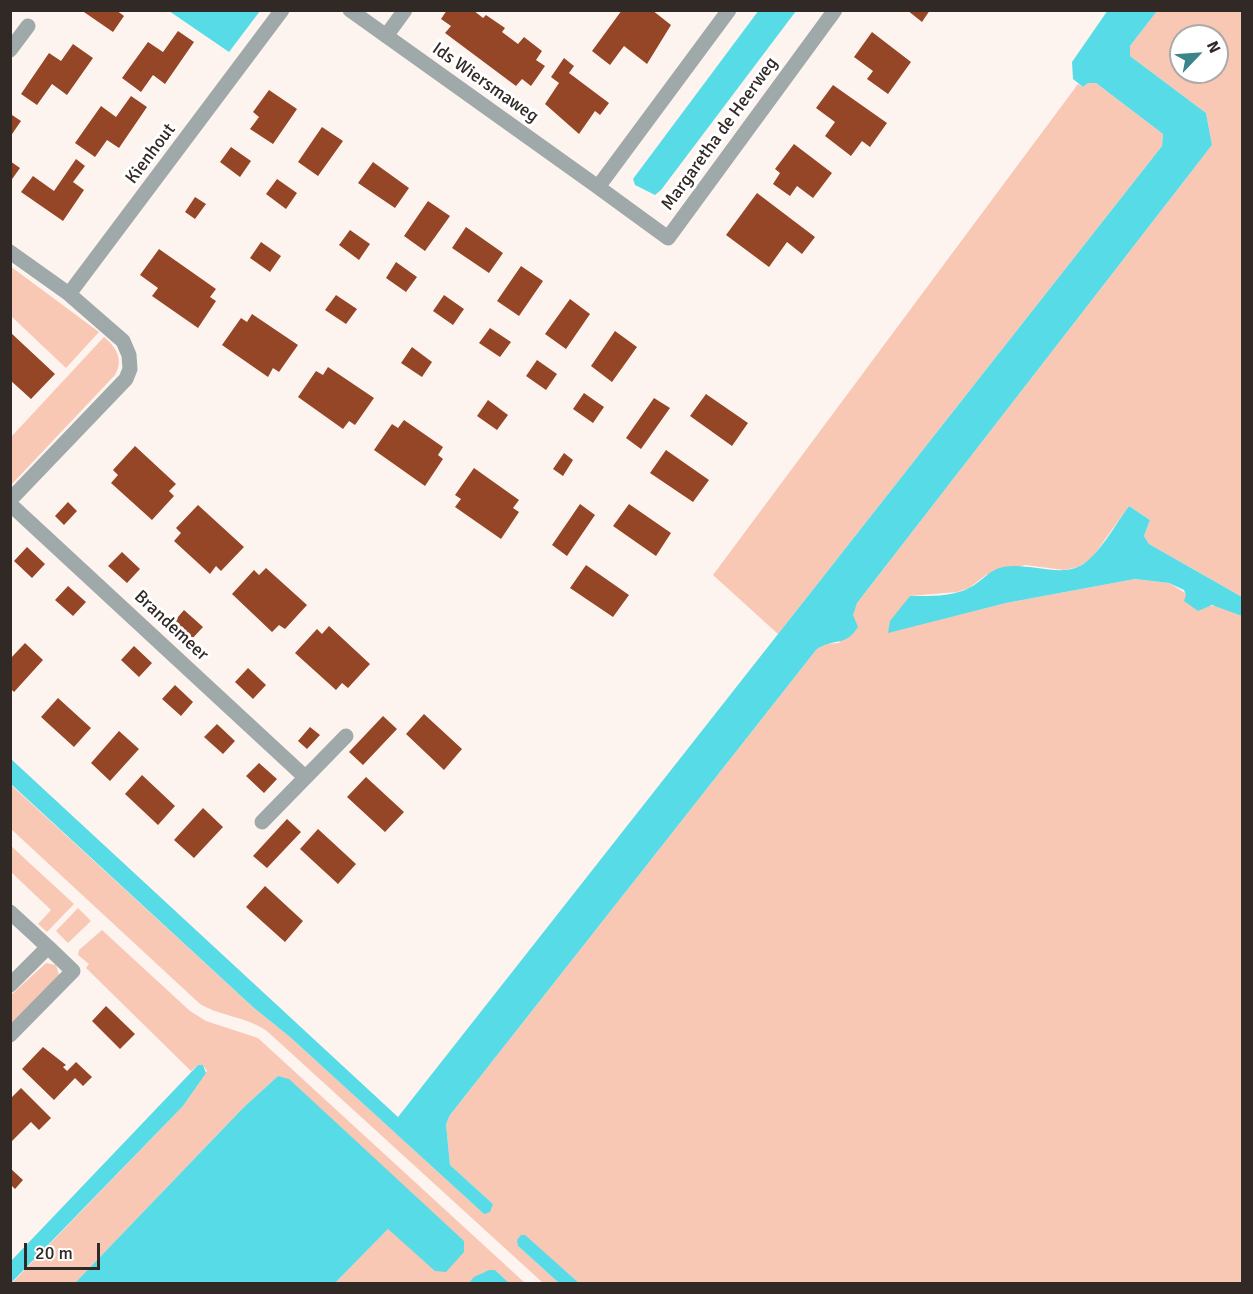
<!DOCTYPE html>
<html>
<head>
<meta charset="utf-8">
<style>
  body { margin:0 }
  #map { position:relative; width:1253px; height:1294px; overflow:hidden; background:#fdf4f0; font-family:Signika,sans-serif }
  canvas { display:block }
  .frame { position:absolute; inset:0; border:12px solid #312926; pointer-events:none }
  .north { position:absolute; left:1169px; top:24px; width:60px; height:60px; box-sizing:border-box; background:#fff; border:2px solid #ada9a8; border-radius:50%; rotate:65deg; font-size:16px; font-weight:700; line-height:24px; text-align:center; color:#312926 }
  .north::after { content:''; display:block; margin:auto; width:21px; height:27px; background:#3c848b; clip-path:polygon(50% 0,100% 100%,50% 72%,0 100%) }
  .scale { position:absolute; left:24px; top:1243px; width:76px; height:27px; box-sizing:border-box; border:3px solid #312926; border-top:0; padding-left:8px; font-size:18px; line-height:21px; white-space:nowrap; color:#312926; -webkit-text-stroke:4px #fff; paint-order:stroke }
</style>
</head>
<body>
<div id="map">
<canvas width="1253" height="1294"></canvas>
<div class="frame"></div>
<div class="north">N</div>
<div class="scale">20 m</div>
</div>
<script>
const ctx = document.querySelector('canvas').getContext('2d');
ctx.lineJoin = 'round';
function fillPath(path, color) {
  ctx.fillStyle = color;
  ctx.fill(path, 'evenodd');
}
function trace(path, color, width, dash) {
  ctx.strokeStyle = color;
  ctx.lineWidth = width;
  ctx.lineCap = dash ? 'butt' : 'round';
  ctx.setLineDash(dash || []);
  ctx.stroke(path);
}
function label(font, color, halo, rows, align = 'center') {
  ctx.font = font + ' Signika,sans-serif';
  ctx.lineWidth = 6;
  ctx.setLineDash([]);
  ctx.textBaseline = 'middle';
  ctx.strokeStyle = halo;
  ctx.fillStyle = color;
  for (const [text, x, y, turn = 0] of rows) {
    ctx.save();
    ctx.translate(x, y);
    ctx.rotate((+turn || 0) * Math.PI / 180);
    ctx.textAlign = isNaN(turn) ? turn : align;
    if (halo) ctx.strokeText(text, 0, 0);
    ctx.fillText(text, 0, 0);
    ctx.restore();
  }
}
fillPath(new Path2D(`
  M1157 11H1242V597L1149 544 1144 536 1150 520 1129 506 1091 559 1078 567 1064 570 1025 565 986 575 969 588 957 592 910 596 889 632 1006 603 1135 579 1169 583 1206 606H1219L1242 616V1283H579L562 1268 518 1246 559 1283H543L268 1032C249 1017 222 1017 200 1004L11 829 10 784 254 1008 290 1037 484 1214 493 1204 450 1165 446 1124 450 1115 816 650 824 644 839 643 857 603 1212 145 1206 113 1130 56V46ZM1181 36H1217V72H1181Z
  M1088 83H1096L1163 134 1162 146 778 634 713 575 1078 84 1083 87Z
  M10 266 99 332 66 368 11 316Z
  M104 337C116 347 124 359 115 375L11 485V437Z
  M10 845 74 904 47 932 38 924 51 910 11 872Z
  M78 908 91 921 68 943 56 931Z
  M102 930 190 1011 206 1021 258 1038 525 1283H509L495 1270 482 1273 469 1283H335L388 1229 278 1076 244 1107 75 1283 11 1284 183 1106 207 1071 203 1065H198L191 1071 86 968 89 964 78 955 79 950Z
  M46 963 56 965 59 975 11 1028V995Z`), '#f8c8b5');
fillPath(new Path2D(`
  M759 10 796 11 661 190 655 195 635 185 633 179Z
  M1108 10 1157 11 1130 46V56L1206 113 1212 145 857 603 853 615 858 627C845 648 833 637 816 650L450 1115 446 1124 450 1165 493 1204 490 1212 484 1214 290 1037 254 1008 11 784V759L398 1117 1162 146 1163 134 1096 83H1088L1083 87 1073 79 1072 62Z
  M169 11 260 10V11L229 52Z
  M1129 506 1150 520 1144 536 1149 544 1242 597V616L1212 605 1198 611 1184 601 1186 595 1184 590 1169 583 1135 579 1006 603 888 633 890 621 910 596C929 596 952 597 969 588 982 582 988 570 1003 567 1028 562 1058 577 1080 566 1098 557 1117 522 1129 506Z
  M198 1065H203L206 1073 183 1106 11 1283V1261Z
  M278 1076 289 1079 464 1241V1252L446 1272 435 1271 388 1229 335 1283H75L244 1107Z
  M521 1235H525L579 1283H559L518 1246 517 1240Z
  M489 1270H495L509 1283H469L474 1277Z`), '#57dbe6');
fillPath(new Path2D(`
  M81 10H116L124 16 113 32Z
  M447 10H473L483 18 486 15 505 28 502 32 518 44 524 37 542 51 536 60 545 66 531 86 522 79 516 86 445 33 451 26 441 19Z
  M622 10H652L671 25 647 64 624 46 610 65 592 51Z
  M907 10H930L922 22Z
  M178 31 194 42 165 84 153 75 141 92 122 78 148 42 163 52Z
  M872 32 911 62 888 94 867 79 873 71 854 57Z
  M73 44 93 58 67 95 52 84 37 105 21 94 49 53 61 61Z
  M564 58 574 66 569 73 609 103 600 115 595 111 579 134 545 104 559 83 551 77Z
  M833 85 887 123 870 147 862 141 851 156 825 136 835 122 816 108Z
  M269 90 297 109 273 144 250 129 259 117 253 112Z
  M131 96 147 107 119 148 107 140 95 157 75 143 101 106 116 117Z
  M12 115 21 121 10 137V117Z
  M322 127 343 141 318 176 298 162Z
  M794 144 832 173 813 198 797 186 790 196 773 184 780 173 775 169Z
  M231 147 251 161 240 177 220 162Z
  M76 159 85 166 73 182 84 190 63 221 21 192 33 176 54 191Z
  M10 161 20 168 10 182Z
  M373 162 409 188 395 208 358 183Z
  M277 179 297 193 286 209 266 194Z
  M757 193 815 237 802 254 787 242 769 267 726 235Z
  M195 197 206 204 195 219 185 212Z
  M428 201 450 216 425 251 404 236Z
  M466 227 503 253 489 273 452 248Z
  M350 230 370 244 359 260 339 245Z
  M261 242 281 256 270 272 250 258Z
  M159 249 216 289 210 297 216 301 198 328 152 296 158 288 140 275Z
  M396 262 417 277 406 292 386 278Z
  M521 266 543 281 519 316 497 301Z
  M336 295 357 309 346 324 325 310Z
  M444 295 464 309 453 325 433 311Z
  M570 299 590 314 566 349 545 334Z
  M252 314 298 345 279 372 273 368 268 377 222 345 241 318 247 322Z
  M490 328 511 342 500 357 479 343Z
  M615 331 637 347 612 382 591 366Z
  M10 332 55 374 31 399 10 380Z
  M412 347 432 362 422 377 401 363Z
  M537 360 557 374 546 390 526 376Z
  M328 367 374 398 355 425 349 421 343 429 298 397 316 371 323 375Z
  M584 393 604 407 593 423 573 409Z
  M706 394 748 423 732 446 690 416Z
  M654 398 670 408 641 449 626 438Z
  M488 400 508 415 497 430 477 416Z
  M404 420 443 447 438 455 443 459 425 486 374 450 392 424 398 428Z
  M135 446 176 484 169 491 174 496 152 520 111 483 118 475 113 470Z
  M666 450 709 480 693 502 650 473Z
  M564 453 573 460 563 476 553 469Z
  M474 468 519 500 513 508 519 512 501 539 455 507 461 499 455 495Z
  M68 502 77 511 64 525 55 516Z
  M580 504 595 515 567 556 552 545Z
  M629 504 671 533 656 556 613 526Z
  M198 505 244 547 221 571 216 566 210 574 174 541 181 533 176 528Z
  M27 547 45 564 32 578 14 561Z
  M122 552 140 569 127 583 108 566Z
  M586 565 629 595 613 617 570 588Z
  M266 568 307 605 285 629 279 625 272 632 232 594 254 570 259 575Z
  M68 586 86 602 73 616 55 600Z
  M184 610 203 627 190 641 172 624Z
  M329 626 370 664 348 688 342 683 336 690 295 653 317 629 322 634Z
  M25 643 43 660 14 692 10 688V659Z
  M134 646 152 663 139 677 121 660Z
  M248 668 266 685 253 699 235 682Z
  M175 685 193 702 181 716 162 699Z
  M58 698 91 728 74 747 41 717Z
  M424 714 462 749 444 770 406 734Z
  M383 716 397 729 363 765 349 752Z
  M217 724 235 741 223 754 204 737Z
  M310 727 320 735 307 749 298 741Z
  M119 731 139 749 110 781 91 763Z
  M259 763 277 779 264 793 246 776Z
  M142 775 175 806 158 825 125 794Z
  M366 777 404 812 385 832 347 797Z
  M203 808 223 827 194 858 174 840Z
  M287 819 301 832 267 868 253 856Z
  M318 829 356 864 338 884 300 849Z
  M265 886 303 921 285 942 246 907Z
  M106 1006 135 1034 120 1049 92 1021Z
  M43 1047 66 1065 63 1067 67 1071 76 1062 92 1077 83 1086 75 1078 54 1100 22 1069Z
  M21 1088 51 1118 39 1130 31 1122 10 1143V1099Z
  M10 1168 23 1180 15 1189 10 1184Z`), '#954626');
trace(new Path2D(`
  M350 10 598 187
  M729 10 598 187 668 238 835 10
  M386 36 405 10
  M10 50 28 26
  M10 252 69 294 123 341 129 355 130 369 126 379 10 500
  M69 294 282 10
  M10 504 305 777
  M262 822 346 736
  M10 912 48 947
  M10 985 48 947 73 971 10 1035`), '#9fa9aa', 15);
label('18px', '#312926', '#fff', [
  ["Ids Wiersmaweg",485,83,35],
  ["Margaretha de Heerweg",720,134,-54],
  ["Kienhout",151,154,-53],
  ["Brandemeer",171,626,43]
]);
</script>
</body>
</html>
